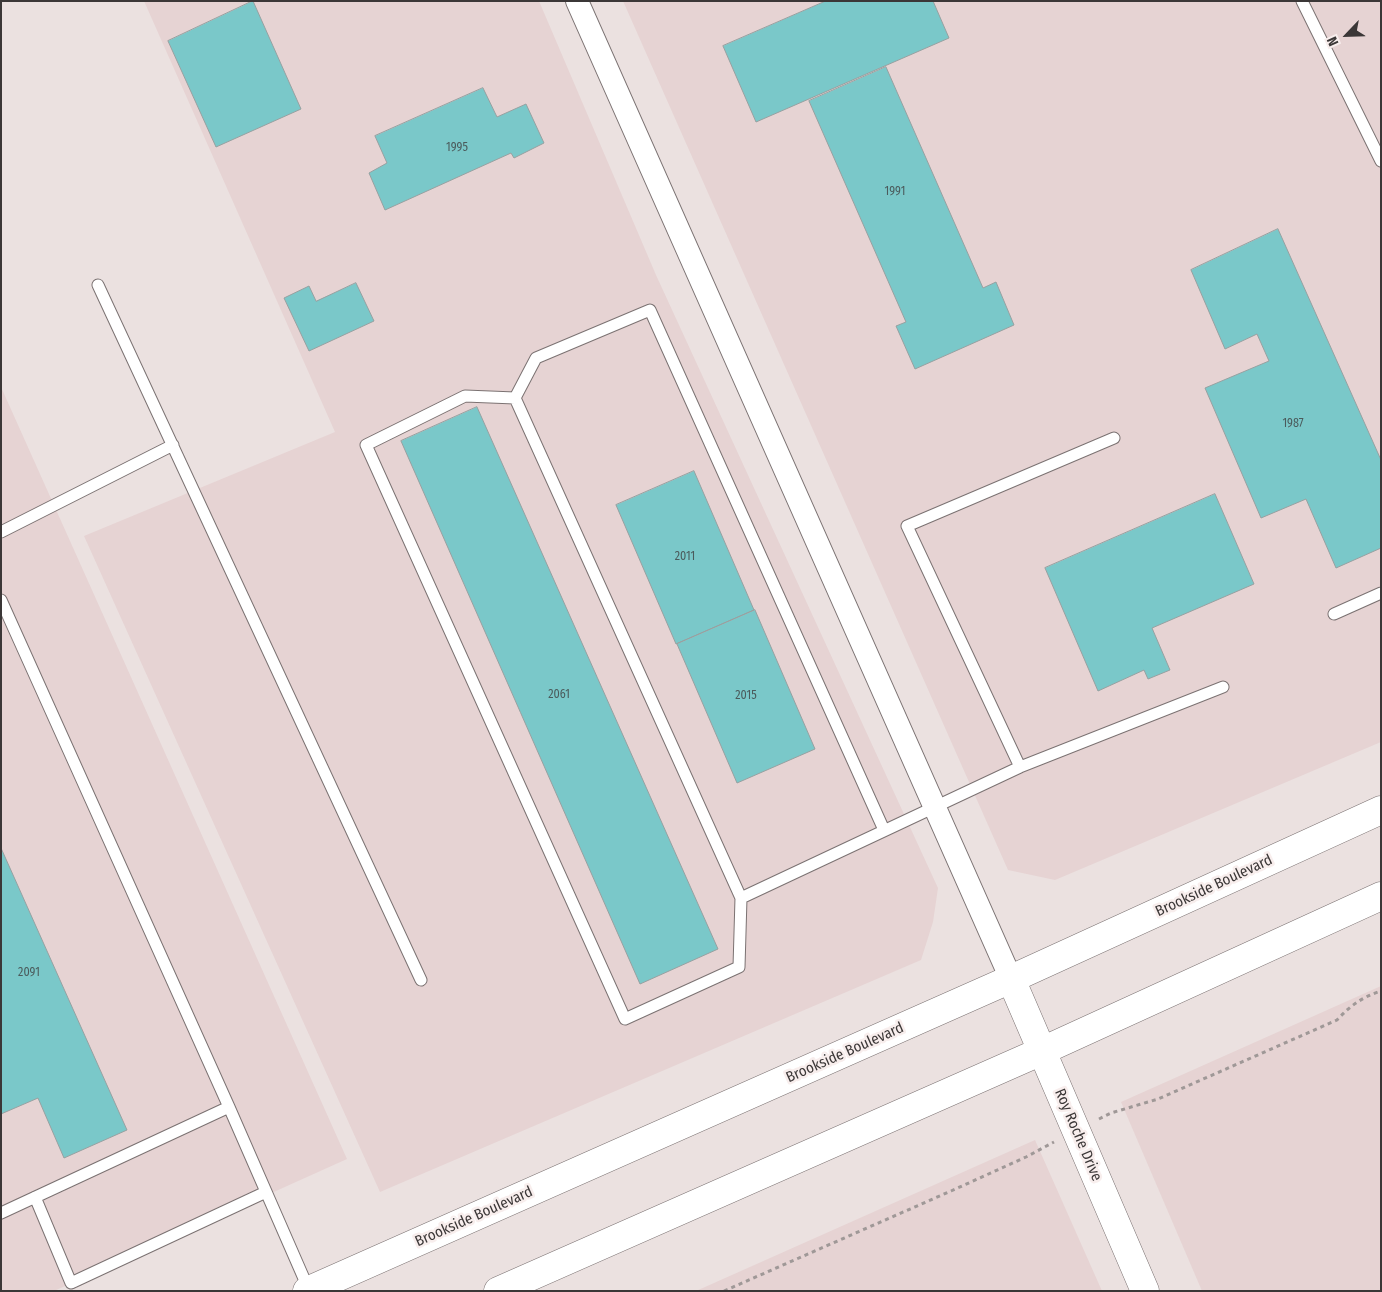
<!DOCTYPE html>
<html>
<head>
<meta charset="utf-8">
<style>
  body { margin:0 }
  #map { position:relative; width:1382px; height:1292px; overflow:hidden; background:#ebe1e0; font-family:"Fira Sans Condensed",sans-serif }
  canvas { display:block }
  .frame { position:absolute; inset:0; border:2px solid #3b3737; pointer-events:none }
  .north { position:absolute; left:1322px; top:10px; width:50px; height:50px; -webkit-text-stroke:4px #f8eeed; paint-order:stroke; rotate:246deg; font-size:14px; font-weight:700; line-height:20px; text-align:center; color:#3b3737 }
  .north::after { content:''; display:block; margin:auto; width:18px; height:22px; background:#3b3737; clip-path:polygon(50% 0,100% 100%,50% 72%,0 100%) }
</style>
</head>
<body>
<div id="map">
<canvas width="1382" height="1292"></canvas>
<div class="frame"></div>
<div class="north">N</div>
</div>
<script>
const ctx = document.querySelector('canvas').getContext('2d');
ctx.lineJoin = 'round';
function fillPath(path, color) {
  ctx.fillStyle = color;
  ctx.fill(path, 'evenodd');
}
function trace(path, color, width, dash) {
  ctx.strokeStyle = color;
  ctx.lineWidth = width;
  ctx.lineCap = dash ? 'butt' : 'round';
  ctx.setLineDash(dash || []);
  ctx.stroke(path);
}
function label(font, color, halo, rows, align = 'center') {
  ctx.font = font + ' "Fira Sans Condensed",sans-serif';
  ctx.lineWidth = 5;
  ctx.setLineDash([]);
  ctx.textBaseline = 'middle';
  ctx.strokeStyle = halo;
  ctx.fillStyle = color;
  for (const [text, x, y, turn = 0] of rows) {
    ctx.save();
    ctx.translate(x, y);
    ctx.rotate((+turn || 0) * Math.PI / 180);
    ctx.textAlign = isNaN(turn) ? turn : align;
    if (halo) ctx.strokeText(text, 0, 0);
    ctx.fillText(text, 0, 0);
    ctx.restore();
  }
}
fillPath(new Path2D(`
  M144 1H539L656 275 938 888 933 922 921 960 380 1192 84 536 335 432Z
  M623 1H1381V742L1055 880 1008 870Z
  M1 387 347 1159 54 1291H1Z
  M1381 986V1291H1202L1121 1102Z
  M1035 1140 1102 1291H696Z`), '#e6d3d3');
const building = new Path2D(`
  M253 1 301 109 216 147 168 41Z
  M826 1H933L949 38 756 122 723 46Z
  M886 67 983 288 996 282 1014 325 915 369 896 326 906 322 809 101Z
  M483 88 497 117 526 104 544 143 514 158 511 153 385 210 369 173 387 163 375 136Z
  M1278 229 1381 460V548L1336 568 1306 499 1261 518 1205 388 1269 361 1257 334 1225 349 1191 270Z
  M356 283 374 321 309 351 284 298 309 286 316 301Z
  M477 407 718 949 640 984 401 441Z
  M694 471 754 610 676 644 616 505Z
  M1215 494 1254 584 1152 628 1170 670 1148 679 1144 670 1098 691 1045 568Z
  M755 610 815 749 737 783 677 644Z
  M1 848 127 1130 64 1158 38 1098 1 1114Z`);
fillPath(building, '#7ac8c9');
trace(building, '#97a1a1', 1);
const service = new Path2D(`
  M1302 1 1381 161
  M98 285 421 980
  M515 398 465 396 366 445 625 1019 739 967 741 898
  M1 532 173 445
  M1 600 229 1107 309 1290
  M1334 614 1381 593
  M1020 767 907 526 1114 438
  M884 830 650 310 536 358 515 398 741 898 1020 767 1223 687
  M35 1197 71 1283 266 1192
  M1 1213 229 1107`);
const minor = new Path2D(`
  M577 1 1011 979`);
const tertiary = new Path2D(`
  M1011 979 1145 1291`);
const primary = new Path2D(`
  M307 1291 1011 979 1381 810
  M498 1291 1042 1051 1381 896`);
trace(service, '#7b7272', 13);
trace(minor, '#7b7272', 24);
trace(tertiary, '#7b7272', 29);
trace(primary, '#7b7272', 29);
trace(new Path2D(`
  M1099 1119 1111 1113 1158 1099 1337 1020C1350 1006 1362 997 1381 991
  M724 1291 951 1191 1026 1157 1054 1142`), '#9f9897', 3, [4, 4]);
trace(service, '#fff', 11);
trace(minor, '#fff', 22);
trace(tertiary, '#fff', 28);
trace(primary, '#fff', 28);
label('12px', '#4b5b5c', null, [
  ["1995",457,148],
  ["1991",895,192],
  ["1987",1293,424],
  ["2011",685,557],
  ["2061",559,695],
  ["2015",746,696],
  ["2091",29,973]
]);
label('15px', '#3b3737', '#f8eeed', [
  ["Brookside Boulevard",1214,886,-25],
  ["Brookside Boulevard",845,1053,-24],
  ["Roy Roche Drive",1078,1135,67],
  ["Brookside Boulevard",474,1217,-24]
]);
</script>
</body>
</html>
